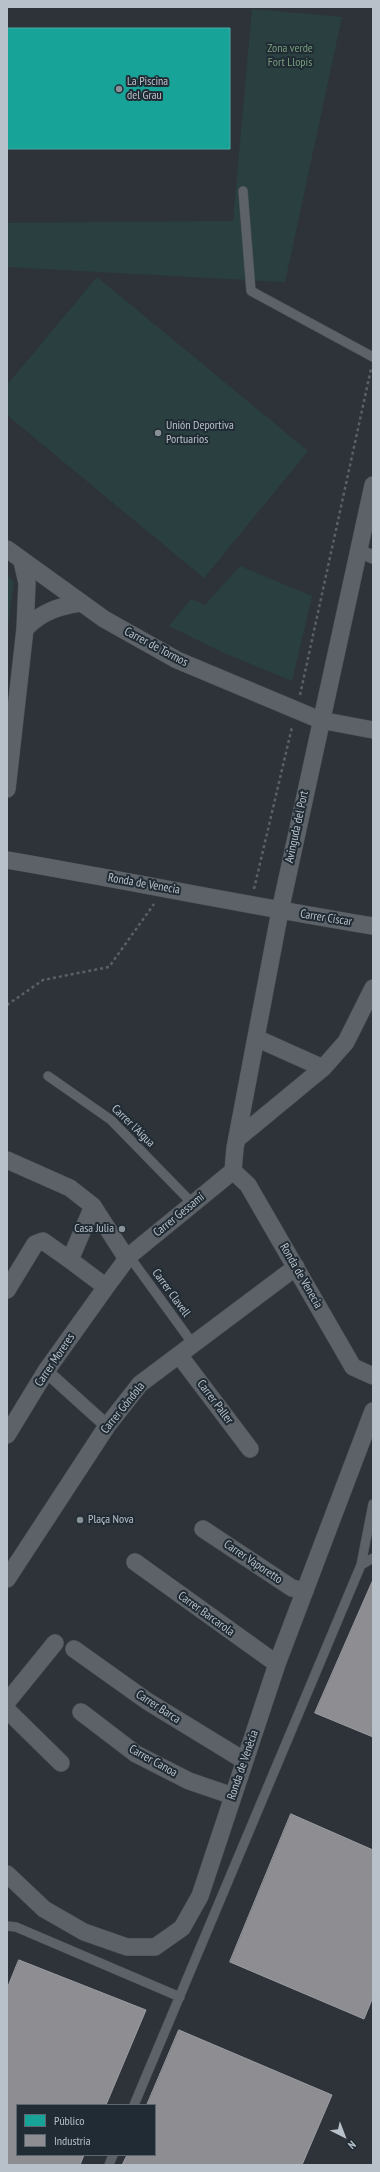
<!DOCTYPE html>
<html>
<head>
<meta charset="utf-8">
<style>
  body { margin:0 }
  #map { position:relative; width:380px; height:2172px; overflow:hidden; background:#2d3339; font-family:"PT Sans Narrow",sans-serif }
  canvas { display:block }
  .frame { position:absolute; inset:0; border:8px solid #b8c1c9; pointer-events:none }
  .legend { position:absolute; left:16px; top:2104px; width:140px; height:52px; box-sizing:border-box; background:#202b34; border:1px solid #5d6770; margin:0; padding:5px 7px; list-style:none; font-size:12px; color:#b8c1c9 }
  .legend li { display:flex; align-items:center; gap:8px; height:20px }
  .legend b { width:20px; border:1px solid #5d6770 }
  .north { position:absolute; left:324px; top:2116px; width:40px; height:40px; -webkit-text-stroke:3px #202b34; paint-order:stroke; rotate:138deg; font-size:11px; font-weight:700; line-height:16px; text-align:center; color:#b8c1c9 }
  .north::after { content:''; display:block; margin:auto; width:14px; height:18px; background:#b8c1c9; clip-path:polygon(50% 0,100% 100%,50% 72%,0 100%) }
</style>
</head>
<body>
<div id="map">
<canvas width="380" height="2172"></canvas>
<div class="frame"></div>
<ul class="legend">
<li><b style="height:11px;background:#17a398"></b>Público</li>
<li><b style="height:11px;background:#8d8d92"></b>Industria</li>
</ul>
<div class="north">N</div>
</div>
<script>
const ctx = document.querySelector('canvas').getContext('2d');
ctx.lineJoin = 'round';
function fillPath(path, color) {
  ctx.fillStyle = color;
  ctx.fill(path, 'evenodd');
}
function trace(path, color, width, dash) {
  ctx.strokeStyle = color;
  ctx.lineWidth = width;
  ctx.lineCap = dash ? 'butt' : 'round';
  ctx.setLineDash(dash || []);
  ctx.stroke(path);
}
function label(font, color, halo, rows, align = 'center') {
  ctx.font = font + ' "PT Sans Narrow",sans-serif';
  ctx.lineWidth = 4;
  ctx.setLineDash([]);
  ctx.textBaseline = 'middle';
  ctx.strokeStyle = halo;
  ctx.fillStyle = color;
  for (const [text, x, y, turn = 0] of rows) {
    ctx.save();
    ctx.translate(x, y);
    ctx.rotate((+turn || 0) * Math.PI / 180);
    ctx.textAlign = isNaN(turn) ? turn : align;
    if (halo) ctx.strokeText(text, 0, 0);
    ctx.fillText(text, 0, 0);
    ctx.restore();
  }
}
fillPath(new Path2D(`
  M252 9 342 17 285 282 7 267V223L233 221Z
  M97 277 308 451 204 578 7 415V385Z
  M240 566 312 596 292 681 222 652 169 626 191 599 205 605Z
  M7 575 14 582 7 632Z`), '#2a4040');
const public = new Path2D(`
  M7 28H230V149H7Z`);
fillPath(public, '#17a398');
trace(public, '#47aca7', 1);
const industry = new Path2D(`
  M373 1580V1737L315 1713Z
  M291 1814 373 1850V1997L364 2019 230 1962Z
  M19 1960 146 2010 106 2105H17V2155H84L80 2165H7V1989Z
  M179 2030 332 2095 302 2165H122L127 2155H155V2105H147Z`);
fillPath(industry, '#8d8d92');
trace(industry, '#9a9da2', 1);
const service = new Path2D(`
  M243 191 251 291 373 357
  M48 1076 111 1120 193 1204
  M129 1256 193 1344
  M361 1565 373 1558
  M7 1926 16 1927 180 1997
  M134 2105 361 1565 373 1504
  M109 2165 113 2155`);
const pedestrian = new Path2D(`
  M359 551 373 557
  M46 1371 107 1426`);
const minor = new Path2D(`
  M7 549 104 619 177 660 320 720 373 730
  M25 629C41 612 59 606 81 603
  M7 789 25 629 27 583 22 561
  M7 860C129 881 251 906 373 926
  M256 1038 323 1068
  M237 1139 323 1068 346 1042 373 988
  M7 1160 70 1188 93 1206
  M233 1171 235 1148 280 911 373 485
  M233 1171 248 1185 353 1367 373 1376
  M127 1259 93 1206 70 1260 106 1287 129 1256 233 1171
  M7 1290 35 1244 43 1241 70 1260
  M179 1355 250 1449
  M7 1435 46 1371 106 1287
  M203 1529 292 1588 305 1591
  M135 1562 277 1664
  M7 1579 107 1426 140 1384 296 1267
  M74 1649 147 1701 245 1761
  M7 1702 55 1643
  M7 1710 61 1763
  M81 1712 136 1754 189 1781 233 1796
  M7 1874 44 1909 84 1932 127 1947H155L182 1928 200 1896 277 1664 373 1411`);
trace(service, '#4a4f54', 10);
trace(pedestrian, '#4a4f54', 14);
trace(minor, '#4a4f54', 18);
trace(new Path2D(`
  M300 695 371 369
  M254 889 292 727
  M7 1005 43 980 109 967 154 904`), '#5a6164', 2.5, [3, 3]);
trace(service, '#5d6268', 9);
trace(pedestrian, '#5d6268', 13);
trace(minor, '#5d6268', 17);
for (const [x, y, r, color] of [
  [119,89,4,"#878f97"],
  [158,433,4,"#878f97"],
  [122,1229,4,"#878f97"],
  [80,1520,4,"#878f97"]
]) {
  const dot = new Path2D();
  dot.arc(x, y, r, 0, 2 * Math.PI);
  ctx.fillStyle = color;
  ctx.fill(dot);
  trace(dot, '#202b34', 1.5);
}
label('12px', '#789e7c', '#202b34', [
  ["Zona verde",290,49],
  ["Fort Llopis",290,63]
]);
label('12px', '#b8c1c9', '#202b34', [
  ["La Piscina",127,82],
  ["del Grau",127,96],
  ["Unión Deportiva",166,426],
  ["Portuarios",166,440],
  ["Casa Julia",114,1229,"right"],
  ["Plaça Nova",88,1520]
], 'left');
label('12px', '#b8c1c9', '#202b34', [
  ["Carrer de Tormos",156,647,28],
  ["Avinguda del Port",297,827,-78],
  ["Ronda de Venecia",144,884,10],
  ["Carrer Císcar",326,918,9],
  ["Carrer l'Aigua",133,1126,44],
  ["Carrer Gessamí",179,1215,-39],
  ["Ronda de Venecia",301,1276,60],
  ["Carrer Clavell",171,1293,54],
  ["Carrer Moreres",55,1360,-56],
  ["Carrer Paller",215,1402,53],
  ["Carrer Góndola",123,1408,-51],
  ["Carrer Vaporetto",253,1562,34],
  ["Carrer Barcarola",206,1614,36],
  ["Carrer Barca",158,1707,33],
  ["Carrer Canoa",153,1761,29],
  ["Ronda de Venècia",243,1765,-71]
]);
</script>
</body>
</html>
